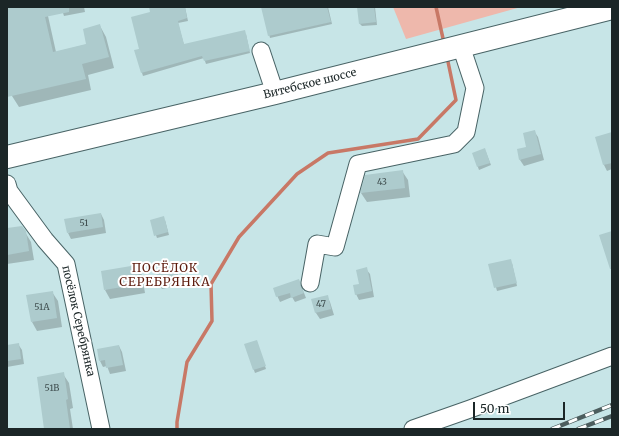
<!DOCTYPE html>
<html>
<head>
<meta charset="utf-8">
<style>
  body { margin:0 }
  #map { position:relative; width:619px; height:436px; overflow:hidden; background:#c7e5e7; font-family:Merriweather,serif }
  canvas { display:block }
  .frame { position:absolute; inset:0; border:8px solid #1b2627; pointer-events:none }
  .scale { position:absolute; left:473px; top:402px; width:92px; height:18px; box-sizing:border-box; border:2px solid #1b2627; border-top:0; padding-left:5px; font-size:12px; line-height:14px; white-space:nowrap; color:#1b2627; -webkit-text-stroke:3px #fff; paint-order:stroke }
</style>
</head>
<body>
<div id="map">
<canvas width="619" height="436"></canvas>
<div class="frame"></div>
<div class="scale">50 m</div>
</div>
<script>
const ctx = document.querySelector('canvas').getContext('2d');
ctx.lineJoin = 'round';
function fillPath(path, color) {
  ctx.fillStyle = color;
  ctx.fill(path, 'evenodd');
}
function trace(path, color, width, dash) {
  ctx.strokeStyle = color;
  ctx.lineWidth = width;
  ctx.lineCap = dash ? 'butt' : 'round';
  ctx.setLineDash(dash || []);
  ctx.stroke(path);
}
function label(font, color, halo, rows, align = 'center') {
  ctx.font = font + ' Merriweather,serif';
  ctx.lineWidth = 4;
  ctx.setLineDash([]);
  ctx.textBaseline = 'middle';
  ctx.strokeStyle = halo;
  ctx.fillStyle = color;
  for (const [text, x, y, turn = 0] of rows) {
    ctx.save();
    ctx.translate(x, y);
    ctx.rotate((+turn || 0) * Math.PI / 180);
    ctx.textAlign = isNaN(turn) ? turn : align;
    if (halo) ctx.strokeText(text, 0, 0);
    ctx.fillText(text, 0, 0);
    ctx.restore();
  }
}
fillPath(new Path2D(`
  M393 7H521L406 39Z`), '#eeb8ac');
fillPath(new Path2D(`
  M7 7H46L56 52 88 44 100 26 106 37 114 68 88 75 91 90 19 107 12 96 7 77Z
  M61 7H84L85 12 64 16Z
  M155 7H185L188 21 178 23 184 45 246 34 250 53 206 64 204 58 143 76 135 51 140 49 151 13Z
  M262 7H328L332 24 270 38Z
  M358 7H375L377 25 362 26 360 24Z
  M534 131 538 137 544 160 524 166 520 160 527 148Z
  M612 133V169L607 171 604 165Z
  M486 152 491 165 479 170 473 153Z
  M402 171 408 180 410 197 367 202 361 193Z
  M101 214 104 220 106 233 71 239 68 233Z
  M165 220 169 235 157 238 151 221Z
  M7 229 25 232 31 242 34 260 7 264Z
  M512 263 517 286 497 291 490 265Z
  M137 266 142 275 145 293 110 299 105 290Z
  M366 269 370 274 374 297 359 300 356 294Z
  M177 271 180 285 162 289 160 286Z
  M299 280 306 298 295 302 292 297 280 302 274 289Z
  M52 292 58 301 62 327 37 331 32 322Z
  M327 296 330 302 334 315 320 319 316 313 313 300Z
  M257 342 266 369 255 373 245 345Z
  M18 344 22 350 24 364 7 367V346Z
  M119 346 122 352 126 371 110 374 107 366 103 367 100 361Z
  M63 374 69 383 73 408 70 409 73 429H45Z`), '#0003');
trace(new Path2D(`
  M436 7 444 43
  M177 429V422L187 362 212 321 211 284 239 237 297 174 328 153 418 139 456 100 447 57`), '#c87866', 3.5);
fillPath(new Path2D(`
  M7 7H69V12L45 17 53 52 86 44 83 29 100 24 109 57 82 64 86 79 7 97Z
  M149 7H185L187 18 178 21 184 44 245 30 250 51 204 61 202 56 141 73 134 50 139 49 131 17 150 12Z
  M261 7H327L331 22 268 36Z
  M357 7H374L376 22 359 24Z
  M535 130 541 154 519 160 517 149 526 147 523 133Z
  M612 132V163L603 165 595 137Z
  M485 148 490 163 477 167 472 153Z
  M403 170 405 188 360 193 365 175Z
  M101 213 103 227 67 233 64 219Z
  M164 216 168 232 154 236 150 220Z
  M22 226 26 231 29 251 7 255V228Z
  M612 231V269H610L599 235Z
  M511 259 517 283 494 288 488 264Z
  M137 265 140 284 104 290 101 271Z
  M176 267 179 283 159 287 156 271Z
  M367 267 372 291 355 295 353 285 359 284 356 270Z
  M299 279 301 287 304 293 291 298 290 293 276 297 273 288Z
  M53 291 57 318 31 322 26 295Z
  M328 295 331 309 315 313 311 299Z
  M257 340 266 366 253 370 244 344Z
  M19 343 21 359 7 361V345Z
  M119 345 123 365 106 368 105 360 99 361 97 349Z
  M64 372 68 399 66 400 70 429H44L37 377Z`), '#adcbcd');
const minor = new Path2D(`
  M261 51 275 93
  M7 184 9 191 45 240 66 264 101 429
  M310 283 317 244 335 247 358 164 454 144 466 132 475 88 461 46
  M413 429 470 409 612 356`);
const major = new Path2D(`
  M7 157 275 93 612 8`);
trace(minor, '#486365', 19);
trace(major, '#486365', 24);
trace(minor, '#fff', 17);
trace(major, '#fff', 22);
const rail = new Path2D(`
  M552 429 612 405
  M578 429 612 416`);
trace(rail, '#4c5d5e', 4.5);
trace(rail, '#fff', 3, [9]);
label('9px', '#404f50', null, [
  ["43",382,182],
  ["51",84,223],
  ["47",321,304],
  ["51А",42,307],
  ["51В",52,388]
]);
label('11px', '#1b2627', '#fff', [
  ["Витебское шоссе",310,84,-14],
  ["посёлок Серебрянка",78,321,77]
]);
ctx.letterSpacing = '1px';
label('12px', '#5c1a0c', '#fff', [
  ["ПОСЁЛОК",165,269],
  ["СЕРЕБРЯНКА",165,283]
]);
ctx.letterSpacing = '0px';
</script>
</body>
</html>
